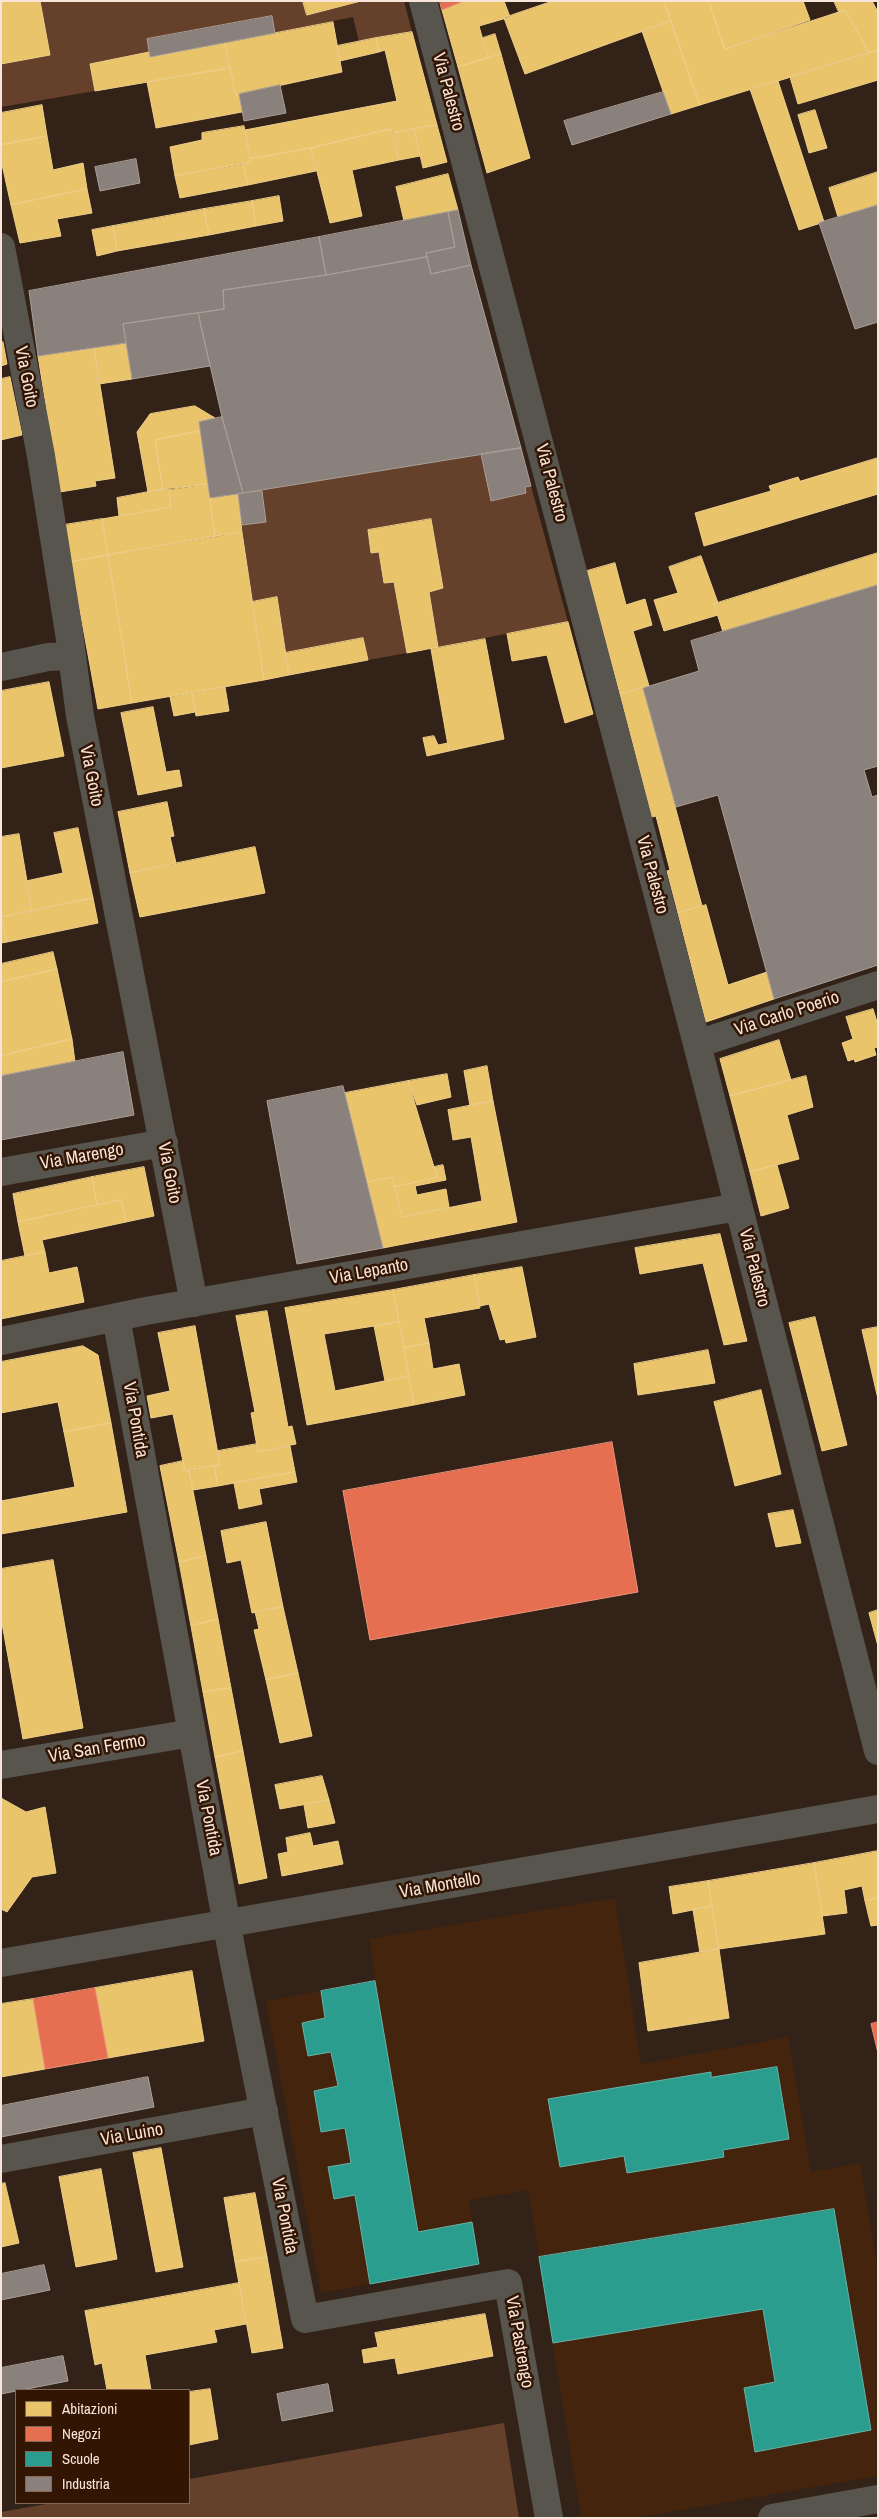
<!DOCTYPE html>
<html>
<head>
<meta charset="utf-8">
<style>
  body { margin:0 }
  #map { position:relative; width:879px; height:2519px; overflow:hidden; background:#322217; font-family:"Archivo Narrow",sans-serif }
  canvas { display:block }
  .frame { position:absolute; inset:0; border:2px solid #f8e4d8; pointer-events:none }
  .legend { position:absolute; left:15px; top:2389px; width:175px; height:115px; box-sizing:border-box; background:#321503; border:1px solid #816858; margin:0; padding:6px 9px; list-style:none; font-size:15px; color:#f8e4d8 }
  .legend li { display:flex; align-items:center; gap:10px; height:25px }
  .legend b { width:25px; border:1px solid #816858 }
</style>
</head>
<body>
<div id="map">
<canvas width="879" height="2519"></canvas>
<div class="frame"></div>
<ul class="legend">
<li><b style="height:14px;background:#e9c46a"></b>Abitazioni</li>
<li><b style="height:14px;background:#e76f51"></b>Negozi</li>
<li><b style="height:14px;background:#2a9d8f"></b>Scuole</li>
<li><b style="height:14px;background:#8a817c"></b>Industria</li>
</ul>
</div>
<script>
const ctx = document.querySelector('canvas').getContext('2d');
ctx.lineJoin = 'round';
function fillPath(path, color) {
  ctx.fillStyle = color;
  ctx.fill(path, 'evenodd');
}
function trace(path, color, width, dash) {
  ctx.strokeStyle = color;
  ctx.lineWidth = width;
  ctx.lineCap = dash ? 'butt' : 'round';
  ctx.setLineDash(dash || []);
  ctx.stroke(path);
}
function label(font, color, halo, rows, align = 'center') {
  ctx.font = font + ' "Archivo Narrow",sans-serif';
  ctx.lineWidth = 5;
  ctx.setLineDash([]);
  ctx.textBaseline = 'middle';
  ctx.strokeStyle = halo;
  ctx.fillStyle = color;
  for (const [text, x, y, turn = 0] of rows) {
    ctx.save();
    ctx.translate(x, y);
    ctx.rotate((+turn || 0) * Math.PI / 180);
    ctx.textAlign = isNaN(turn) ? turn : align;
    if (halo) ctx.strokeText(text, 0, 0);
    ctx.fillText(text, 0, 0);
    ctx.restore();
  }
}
fillPath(new Path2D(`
  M615 1898 641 2064 788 2037 811 2172 860 2163 878 2271V2476L635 2518H581L528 2190 469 2200 479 2264 321 2293 266 2001 375 1981 370 1939Z`), '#44240d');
fillPath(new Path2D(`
  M1 1H404L412 32 359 42 353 17 275 33 271 16 147 39 149 52 90 64 95 91 1 107Z
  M481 454 491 501 526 493 525 487 531 486 568 622 438 647 429 592 443 588 431 519 368 531 371 553 379 552 384 583 394 582 407 653 368 660 363 638 285 653 277 598 252 602 238 494Z
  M504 2423 519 2518H1V2512L52 2503H189V2479Z`), '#65402a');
const homes = new Path2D(`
  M1 1H40L50 55 1 64Z
  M303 1H361L307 15Z
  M464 1H504L510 17 479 26 488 58 458 67 442 10Z
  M553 1H664L671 21 525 74 504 18Z
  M664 1H709L725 49 845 10 869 53 700 105Z
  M709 1H803L810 20 725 49Z
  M834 1H872L878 12V50L869 53 845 10 839 12Z
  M671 21 700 105 671 114 642 31Z
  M333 22 342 72 236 95 225 43Z
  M412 32 437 125 393 133 391 129 311 148 250 159 245 130 397 101 385 50 379 52 376 38Z
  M495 34 501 54 488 58 483 38Z
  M376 38 379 52 340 61 337 46Z
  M225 43 230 68 95 91 90 64 149 52 150 57Z
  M878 50V80L798 104 790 77Z
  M501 54 530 158 487 173 458 67Z
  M230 68 236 95 239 94 242 112 156 128 147 82Z
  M778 81 824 222 799 230 750 89Z
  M42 105 47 136 1 145V113Z
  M815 110 827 148 809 153 798 115Z
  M437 125 447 162 423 168 414 129Z
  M244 126 250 162 175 176 170 147 202 140V133Z
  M391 129 399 160 352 170 362 216 330 223 311 148Z
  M414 129 420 156 399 160 393 133Z
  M47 136 53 170 83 163 87 189 11 205 1 160V145Z
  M311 148 316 171 248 185 243 164 250 162V159Z
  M243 164 248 185 180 198 175 176Z
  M878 172V205L838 217 829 188Z
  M448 174 458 210 404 221 396 187Z
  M87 189 92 213 57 219 61 236 20 243 11 205Z
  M279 196 283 221 256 226 252 201Z
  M252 201 256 226 209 235 204 209Z
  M204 209 209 235 117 251 113 226Z
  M113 226 117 251 97 256 92 230Z
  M3 342 7 364 1 366V343Z
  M126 343 132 379 99 384 94 348Z
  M94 348 115 478 95 481 96 486 60 492 38 356Z
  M10 377 22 435 1 440V379Z
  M195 406 215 418 199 422 200 431 155 440 163 489 148 492 137 432 150 414Z
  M200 431 208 484 163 489 155 440Z
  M878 458V494L704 546 695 513 771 491 769 486 798 477 800 481Z
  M208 484 215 536 108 555 102 519 171 507 169 490Z
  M163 489 169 490 171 507 119 516 117 498Z
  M238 494 242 532 215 536 210 498Z
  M102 519 108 555 71 562 64 525Z
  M431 519 443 588 429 592 438 647 407 653 394 582 384 583 379 552 371 553 368 530Z
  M242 532 264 680 132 703 108 555Z
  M878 553V585L723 632 714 604Z
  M108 555 132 703 98 709 71 562Z
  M701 556 718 603 714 604 718 615 664 631 654 600 678 593 669 567Z
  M615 563 626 605 645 599 652 625 633 631 649 686 620 694 587 571Z
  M277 597 289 675 264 680 252 602Z
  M568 622 593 714 565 723 547 655 512 661 507 634Z
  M363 638 368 660 289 675 285 653Z
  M485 639 504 739 449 751 431 649Z
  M49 682 64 756 1 768V691Z
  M225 687 229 711 196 716 192 693Z
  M643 688 702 906 678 913 667 871 670 870 656 816 652 817 620 694Z
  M192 693 195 712 174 716 170 697Z
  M153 707 166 772 179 770 182 786 138 795 121 713Z
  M434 736 438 745 448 743 449 751 427 756 423 738Z
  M167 802 174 836 170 837 176 863 130 873 118 812Z
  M78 828 93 898 32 911 26 881 63 873 54 833Z
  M19 834 32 911 1 917V837Z
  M255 847 265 893 140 917 130 873Z
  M93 898 98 923 7 942 1 917Z
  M706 905 728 985 767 972 774 999 706 1022 678 913Z
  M1 917 7 942 1 943Z
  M53 952 57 969 1 982V964Z
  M57 969 72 1039 1 1056V982Z
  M873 1009 878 1025V1047L874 1048 876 1055 855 1062 854 1059 848 1061 842 1043 853 1039 846 1017Z
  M72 1039 75 1062 1 1076V1056Z
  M779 1040 791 1080 730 1096 720 1059Z
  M487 1066 493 1101 470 1106 464 1071Z
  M447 1074 451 1097 417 1105 408 1081Z
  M806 1076 813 1107 787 1115 799 1159 750 1172 730 1096Z
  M408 1081 437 1177 395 1187 392 1177 367 1182 345 1093Z
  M493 1101 517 1222 383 1248 367 1182 392 1177 402 1217 482 1201 471 1137 453 1140 448 1110Z
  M443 1165 446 1180 415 1186 417 1195 446 1189 449 1207 402 1217 395 1187 437 1177 434 1167Z
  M777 1165 789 1208 761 1216 750 1172Z
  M144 1167 154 1216 126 1222 121 1200 97 1205 92 1177Z
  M92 1177 97 1205 18 1222 13 1194Z
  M121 1200 126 1222 42 1240 45 1252 25 1256 18 1222Z
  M720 1234 747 1341 724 1345 703 1263 640 1274 635 1248Z
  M45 1252 49 1273 77 1267 84 1302 1 1319V1261Z
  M522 1267 536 1337 506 1343 505 1339 500 1340 489 1304 480 1306 474 1275Z
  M474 1275 480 1308 424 1318 429 1343 404 1348 393 1290Z
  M393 1290 399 1322 324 1334 335 1391 409 1376 414 1405 307 1425 285 1308Z
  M267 1311 288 1427 292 1426 296 1444 258 1452 251 1413 255 1412 236 1316Z
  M815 1317 847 1445 822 1451 789 1323Z
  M399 1322 409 1376 385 1381 374 1326Z
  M195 1326 220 1465 185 1471 173 1414 151 1418 147 1396 170 1391 158 1333Z
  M878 1327V1399L862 1330Z
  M429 1343 433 1369 459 1364 465 1395 414 1405 404 1348Z
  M83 1346 98 1355 111 1423 64 1432 58 1402 1 1413V1362Z
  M708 1350 715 1383 638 1395 634 1364Z
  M761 1390 781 1474 735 1486 714 1402Z
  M111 1423 127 1512 1 1534V1501L75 1487 64 1432Z
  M257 1444 258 1452 290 1446 295 1472 218 1486 214 1466 220 1465 218 1451Z
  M183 1461 185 1471H189L206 1556 179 1562 160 1466Z
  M214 1466 218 1486 193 1490 189 1471Z
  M295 1472 297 1482 259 1489 262 1504 239 1509 234 1483Z
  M793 1510 801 1543 776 1547 768 1514Z
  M266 1522 283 1607 252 1613 241 1560 227 1563 221 1531Z
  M206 1556 218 1619 191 1626 179 1562Z
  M53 1560 83 1728 23 1739 1 1618V1569Z
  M283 1607 298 1673 266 1680 254 1630 259 1629 255 1612Z
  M878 1610V1646L869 1613Z
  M218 1619 231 1688 203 1692 191 1626Z
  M298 1673 312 1736 280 1743 266 1680Z
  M231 1688 243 1751 215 1757 203 1692Z
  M243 1751 267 1878 239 1884 215 1757Z
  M322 1776 329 1800 280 1809 275 1785Z
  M1 1798 26 1812 45 1807 56 1873 32 1877 7 1912 1 1909Z
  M329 1800 335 1823 308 1828 304 1805Z
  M310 1833 313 1846 338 1841 343 1864 282 1876 278 1854 288 1852 286 1838Z
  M878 1851V1898L865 1901 862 1886 844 1890 847 1913 822 1916 814 1863Z
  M814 1863 825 1934 719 1949 708 1881Z
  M708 1881 712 1906 673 1914 669 1887Z
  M878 1898V1925L871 1926 865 1901Z
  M712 1906 719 1949 700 1953 693 1910Z
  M719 1949 729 2018 648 2031 639 1963Z
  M192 1971 204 2041 108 2058 95 1988Z
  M33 1999 45 2069 1 2077V2004Z
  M161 2148 183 2267 156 2272 133 2153Z
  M101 2169 117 2259 76 2267 59 2177Z
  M5 2183 19 2243 1 2247V2184Z
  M255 2193 267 2257 235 2262 224 2198Z
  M267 2257 283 2348 252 2353 235 2262Z
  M239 2283 246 2324 214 2330 217 2342 145 2355 151 2390H107L102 2363 95 2365 85 2311Z
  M485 2314 493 2356 398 2374 395 2358 364 2363 362 2350 378 2347 375 2333Z
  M210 2389 218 2439 189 2445V2392Z`);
fillPath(homes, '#e9c46a');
trace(homes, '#eece8b', 1);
const shops = new Path2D(`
  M440 1H464L442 10Z
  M612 1442 638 1592 370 1640 343 1491Z
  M95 1988 108 2058 45 2069 33 1999Z
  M878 2022V2053L871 2024Z`);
fillPath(shops, '#e76f51');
trace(shops, '#ec927a', 1);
const schools = new Path2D(`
  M375 1981 418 2232 472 2222 479 2264 370 2284 355 2195 334 2199 328 2167 351 2163 345 2128 321 2132 314 2091 338 2086 331 2052 308 2056 302 2023 325 2018 321 1991Z
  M777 2067 789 2139 723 2150 724 2157 627 2173 624 2156 560 2167 548 2099 711 2072V2077Z
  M834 2209 871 2430 755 2452 744 2388 775 2382 763 2309 553 2343 539 2257Z`);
fillPath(schools, '#2a9d8f');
trace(schools, '#68b2a5', 1);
const industry = new Path2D(`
  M272 16 275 33 150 57 147 39Z
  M280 85 286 113 244 121 239 94Z
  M663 92 671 114 572 145 564 121Z
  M136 159 140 183 100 191 95 167Z
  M878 205V322L855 329 819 223Z
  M458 210 471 265 431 274 426 253 455 247 448 212Z
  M448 212 455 247 426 253 427 257 326 275 319 237Z
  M319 237 326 275 223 290 224 309 123 324 126 343 38 356 29 291Z
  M427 257 431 274 471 265 521 448 243 493 222 417 198 313 224 309 223 290 326 275Z
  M198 313 210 366 132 379 123 324Z
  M222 417 243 493 210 498 199 422Z
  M521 448 531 486 525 487 526 493 491 501 481 454Z
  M262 491 266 522 242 525 238 494Z
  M878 585V766L864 770 872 797 878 795V965L774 999 718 795 676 807 643 688 699 671 691 641Z
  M123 1052 134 1115 1 1140V1076Z
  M343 1086 383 1248 297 1264 267 1101Z
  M148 2077 154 2107 1 2137V2106Z
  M44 2265 50 2290 1 2300V2274Z
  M63 2356 68 2381 1 2394V2368Z
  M328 2384 333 2411 282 2421 277 2394Z`);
fillPath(industry, '#8a817c');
trace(industry, '#ab9f98', 1);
trace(new Path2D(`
  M423 1 697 1044 878 1751
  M1 247 41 456 69 633 80 716 194 1303
  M1 667 48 657 71 656
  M697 1044 878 985
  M1 1172 164 1143
  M116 1317 233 1958 305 2319 508 2283 549 2518
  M1 1341 146 1311 738 1207
  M1 1765 192 1733
  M1 1963 878 1809
  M1 2159 264 2111
  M772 2518 878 2499`), '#57554e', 28);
label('18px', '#f8e4d8', '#321503', [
  ["Via Palestro",448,92,75],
  ["Via Goito",26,377,79],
  ["Via Palestro",551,483,75],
  ["Via Goito",91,776,79],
  ["Via Palestro",652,875,75],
  ["Via Carlo Poerio",787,1014,-18],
  ["Via Marengo",82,1157,-10],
  ["Via Goito",169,1173,79],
  ["Via Palestro",754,1268,76],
  ["Via Lepanto",369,1272,-10],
  ["Via Pontida",135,1420,80],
  ["Via San Fermo",97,1749,-10],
  ["Via Pontida",208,1818,79],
  ["Via Montello",440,1886,-10],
  ["Via Luino",132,2135,-10],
  ["Via Pontida",284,2216,79],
  ["Via Pastrengo",519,2342,80]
]);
</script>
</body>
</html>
